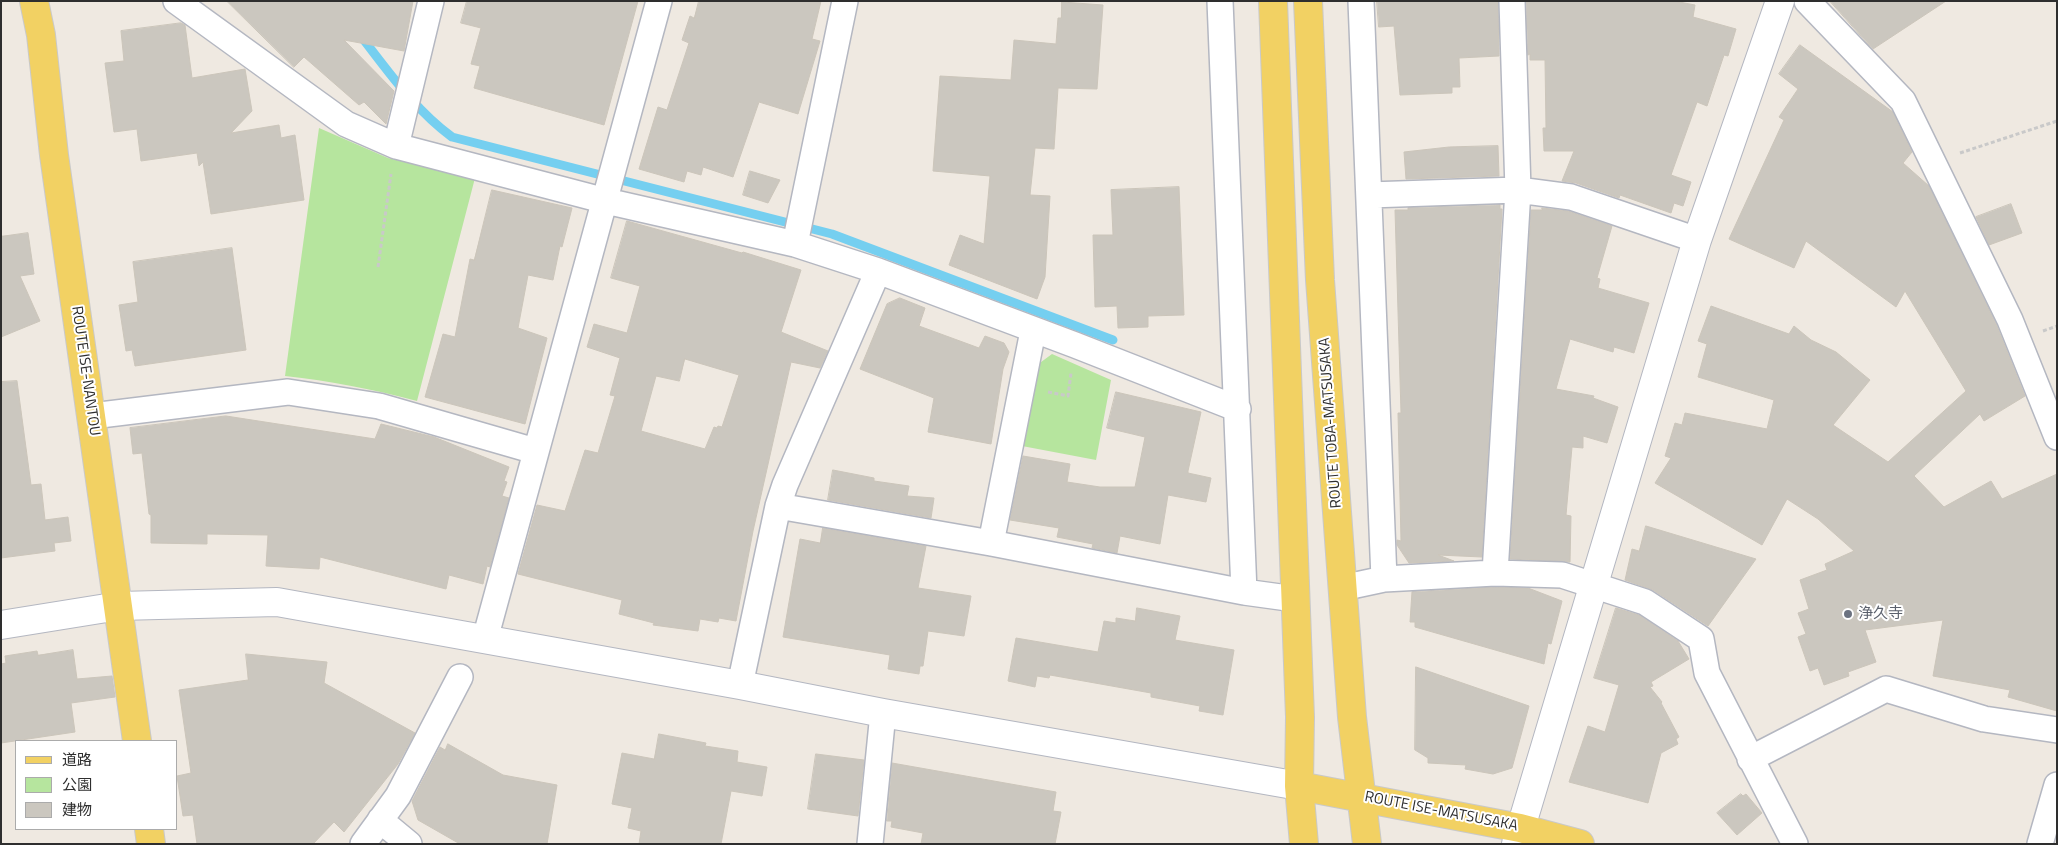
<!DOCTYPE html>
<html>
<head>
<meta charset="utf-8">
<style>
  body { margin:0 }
  #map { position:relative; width:2058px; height:845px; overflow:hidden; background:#efe9e1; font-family:"Titillium Web","Noto Sans JP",sans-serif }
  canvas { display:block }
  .frame { position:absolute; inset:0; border:2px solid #2e2e2e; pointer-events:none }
  .legend { position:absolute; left:15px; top:740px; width:162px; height:90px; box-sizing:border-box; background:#fff; border:1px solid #ababab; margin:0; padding:6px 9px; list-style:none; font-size:15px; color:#2e2e2e }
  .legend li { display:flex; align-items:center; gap:10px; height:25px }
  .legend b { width:25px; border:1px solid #ababab }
</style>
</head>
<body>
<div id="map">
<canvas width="2058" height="845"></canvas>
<div class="frame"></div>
<ul class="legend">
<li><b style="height:6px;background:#f2d163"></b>道路</li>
<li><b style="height:14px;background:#b6e59e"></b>公園</li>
<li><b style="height:14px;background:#cbc7bf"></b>建物</li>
</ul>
</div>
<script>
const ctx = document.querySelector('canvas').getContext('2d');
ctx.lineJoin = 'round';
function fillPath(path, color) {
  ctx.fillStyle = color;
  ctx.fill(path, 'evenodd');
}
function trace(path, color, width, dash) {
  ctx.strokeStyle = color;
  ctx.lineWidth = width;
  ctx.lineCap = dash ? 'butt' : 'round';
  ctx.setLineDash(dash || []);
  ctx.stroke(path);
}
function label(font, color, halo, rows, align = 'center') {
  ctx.font = font + ' "Titillium Web","Noto Sans JP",sans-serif';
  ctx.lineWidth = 4;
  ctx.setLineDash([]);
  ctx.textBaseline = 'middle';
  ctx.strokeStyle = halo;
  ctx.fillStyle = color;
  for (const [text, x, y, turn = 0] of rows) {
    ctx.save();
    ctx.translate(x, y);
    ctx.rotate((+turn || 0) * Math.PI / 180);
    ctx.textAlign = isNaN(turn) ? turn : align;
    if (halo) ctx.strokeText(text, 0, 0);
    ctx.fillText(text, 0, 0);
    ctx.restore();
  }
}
fillPath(new Path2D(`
  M319 128 388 158 475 178 417 401C373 389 330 381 285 376Z
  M1052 354 1111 380 1096 460 1022 446 1037 365Z`), '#b6e59e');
trace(new Path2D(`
  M360 35C388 71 415 110 452 137L832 234 1113 340`), '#75cff0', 9);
const building = new Path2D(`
  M227 1H413L404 51 344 40 394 91 386 124 364 102 359 105 304 57 294 67Z
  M467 1H638L604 125 474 88 480 66 471 64 481 28 461 23Z
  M699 1H821L812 39 820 41 798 114 759 102 733 177 703 167 701 175 687 171 684 182 639 169 658 107 667 110 689 43 682 40 690 16 694 18Z
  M1377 1H1498L1499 56 1459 58 1460 87H1452V93L1400 95 1394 26 1379 27Z
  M1526 1H1674L1695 5 1693 17 1736 29 1728 56 1724 55 1707 106 1697 102 1671 175 1691 182 1683 206 1674 203 1671 213 1620 195 1619 198 1576 183 1562 181 1574 151H1544L1543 128H1546L1545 60H1530V54L1528 55Z
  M1830 1H1946L1873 49Z
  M1062 2 1103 5 1097 89 1058 88 1054 149 1035 148 1030 195 1050 196 1045 277 1037 299 949 265 960 235 984 244 990 176 933 171 940 76 1011 80 1014 40 1056 44 1058 18H1061Z
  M181 23 185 25 192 78 245 69 252 111 231 133 279 125 281 138 295 135 304 200 211 214 203 162 199 166 197 153 141 161 137 129 114 132 105 63 124 61 121 31Z
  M1800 45 1893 112 1912 152 1903 163 1929 186 1997 326 2025 396 1984 421 1980 414 1914 476 1944 507 1991 481 2002 499 2057 474V711L2008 697 2010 690 1933 676 1943 620 1865 630 1876 662 1848 672 1849 676 1824 685 1818 668 1810 671 1798 637 1806 634 1798 613 1809 609 1800 580 1827 570 1825 564 1854 551 1818 519 1787 499 1762 545 1655 483 1671 458 1665 456 1675 423 1682 425 1685 413 1767 429 1774 400 1698 377 1707 344 1698 341 1711 306 1789 334 1794 326 1811 340 1836 352 1870 380 1833 425 1888 462 1966 391 1905 291 1896 307 1806 241 1794 268 1729 239 1784 120 1779 117 1798 89 1779 74Z
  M1498 146 1499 176 1406 179 1404 152 1449 147Z
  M750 171 780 180 768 203 743 195Z
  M1179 187 1184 315 1148 316V327L1118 328 1117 306 1095 307 1093 235H1113L1111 190Z
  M492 190 572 208 562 247 560 246 553 280 528 275 518 328 547 338 525 424 425 397 443 334 455 337 470 259 474 260Z
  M2011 204 2022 233 1989 245 1976 217Z
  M1500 205V209H1502L1482 557 1438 555 1454 561 1409 563 1397 545V540L1401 541 1398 413H1401L1395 210H1408V208Z
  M1542 208 1568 211 1612 226 1597 278 1600 279 1598 288 1649 303 1634 353 1614 347 1613 352 1570 339 1556 389 1594 396 1593 398 1618 407 1607 443 1583 436V448L1572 447 1566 515 1571 516 1570 562 1510 559 1531 210H1542Z
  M627 221 742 253 743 252 801 270 781 332 828 351 820 368 791 362 753 531 736 621 719 618 718 622 700 619 698 631 653 625 654 623 619 614 622 600 518 574 537 505 565 511 585 450 598 453 615 396 610 395 620 358 587 347 594 324 627 333 640 286 611 278ZM685 359 739 375 722 427 718 426 717 428 714 427 705 449 641 431 656 376 679 381Z
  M28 233 34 274 20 276 40 321 1 337V234L2 236Z
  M232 248 246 350 135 366 132 350 126 351 119 305 138 302 133 262Z
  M900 298 925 308 919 326 979 348 985 336 1004 343 1009 352 1003 369 991 444 928 432 934 398 860 369 887 304Z
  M17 381 31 485 41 484 45 520 68 517 71 541 54 543 55 551 1 558V382Z
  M1116 392 1201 412 1188 471V473L1211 478 1206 502 1168 495 1160 544 1120 536 1117 553 1092 548 1093 544 1057 537 1059 528 1010 520 1023 456 1070 464 1067 482 1100 487H1135L1145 437 1107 428Z
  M226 416 375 439 381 424 434 437 509 467 504 481 507 482 502 496 509 498 490 567 487 566 483 584 449 575 446 589 320 557 319 569 266 566 268 535 207 534V544L151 543V515L149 514 142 453 133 454 130 428Z
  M833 470 874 478V481L909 486 907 496 934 498 931 518 828 500Z
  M1646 526 1756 559 1708 626 1653 590 1625 580 1632 549 1639 551Z
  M823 528 926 546 918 588 971 596 964 636 928 631 923 666H920L919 674 888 669 890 655 783 637 800 539 820 543Z
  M1495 587 1528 588 1562 601 1551 644 1548 643 1544 664 1415 627V622H1410L1412 592Z
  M1137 608 1180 616 1175 640 1234 650 1223 715 1199 711 1200 706 1151 697V693L1050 675 1049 678 1037 676 1035 687 1008 681 1016 638 1098 652 1104 621 1116 623V618L1135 621Z
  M1616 608 1639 615 1678 641 1689 659 1651 682 1653 686 1650 687 1662 702 1661 703 1679 737 1676 739 1678 744 1661 753 1648 803 1569 782 1588 726 1605 732 1619 685 1594 678Z
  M73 650 77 679 112 676 115 697 71 703 75 732 1 743V664L6 663 5 656 37 651 38 655Z
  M246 654 327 662 324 683 415 733 398 764 344 832 334 822 313 844H197L193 815 183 816 177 776 191 773 179 690 248 680Z
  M1416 667 1529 706 1512 768 1493 774 1465 769 1466 765 1428 763V758L1415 750Z
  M659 734 706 743 705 746 738 751 737 762 767 767 762 796 731 791 721 844H639L641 831 628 828 632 808 612 804 622 753 654 759Z
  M448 744 503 775 557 785 547 844H460L418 820 412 801 440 747 445 750Z
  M816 754 864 760 858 816 808 809Z
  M892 763 1056 792 1053 811 1061 812 1055 844H921L923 833 891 827 892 821H887Z
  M1741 794 1743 796 1746 794 1762 813 1737 835 1717 813Z`);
fillPath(building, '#cbc7bf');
trace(building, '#cbc5ba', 1);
const street = new Path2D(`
  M176 1 346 124 396 146 606 201 795 244 878 271 1075 345 1238 409
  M1220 1 1244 592
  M1512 1 1518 190 1571 197 1697 240
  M1807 1 1903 101 2010 320 2057 437
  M396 146 431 1
  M1369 195 1518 190 1495 573
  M795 244 845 1
  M92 416 288 392 379 406 535 451
  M778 506 991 543 1244 592 1295 599
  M991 543 1033 331
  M1384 579 1495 573 1562 575 1645 602 1701 639 1707 673 1795 844
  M1342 588 1384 579 1361 1
  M485 639 659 1
  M740 685 778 506 785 485 878 271
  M1750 759 1886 689 1984 719 2057 730
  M380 820 409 844
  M363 844 398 796 460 677
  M870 844 883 713
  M2040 844 2057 785`);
const secondary = new Path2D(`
  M1 625 119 606 277 602 740 685 883 713 1299 786
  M1516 844 1697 240 1780 1`);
const primary = new Path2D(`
  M34 1 41 35 54 155 137 741
  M1273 1 1300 717 1299 786 1304 844
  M1308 1 1320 280 1352 717 1367 844
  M1299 786 1520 828 1580 844
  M149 829 151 844`);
trace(street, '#b4b7c1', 28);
trace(secondary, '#b4b7c1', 30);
trace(primary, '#c9c9c9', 30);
trace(new Path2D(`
  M1960 153 2057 121
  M378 267 391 174
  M2043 331 2057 326
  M1048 392 1068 396 1071 373`), '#c9c9c9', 3, [4, 2.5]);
trace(street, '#fff', 25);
trace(secondary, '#fff', 28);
trace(primary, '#f2d163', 28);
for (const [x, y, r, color] of [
  [1848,614,5,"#6b7280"]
]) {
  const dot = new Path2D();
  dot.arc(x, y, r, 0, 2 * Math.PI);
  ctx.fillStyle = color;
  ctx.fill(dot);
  trace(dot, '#fff', 2);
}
label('15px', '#2e2e2e', '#fff', [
  ["ROUTE ISE-NANTOU",85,371,82],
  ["ROUTE TOBA-MATSUSAKA",1331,423,-94],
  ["ROUTE ISE-MATSUSAKA",1441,812,11]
]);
label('15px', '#5b616d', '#fff', [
  ["浄久寺",1858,614]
], 'left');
</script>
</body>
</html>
